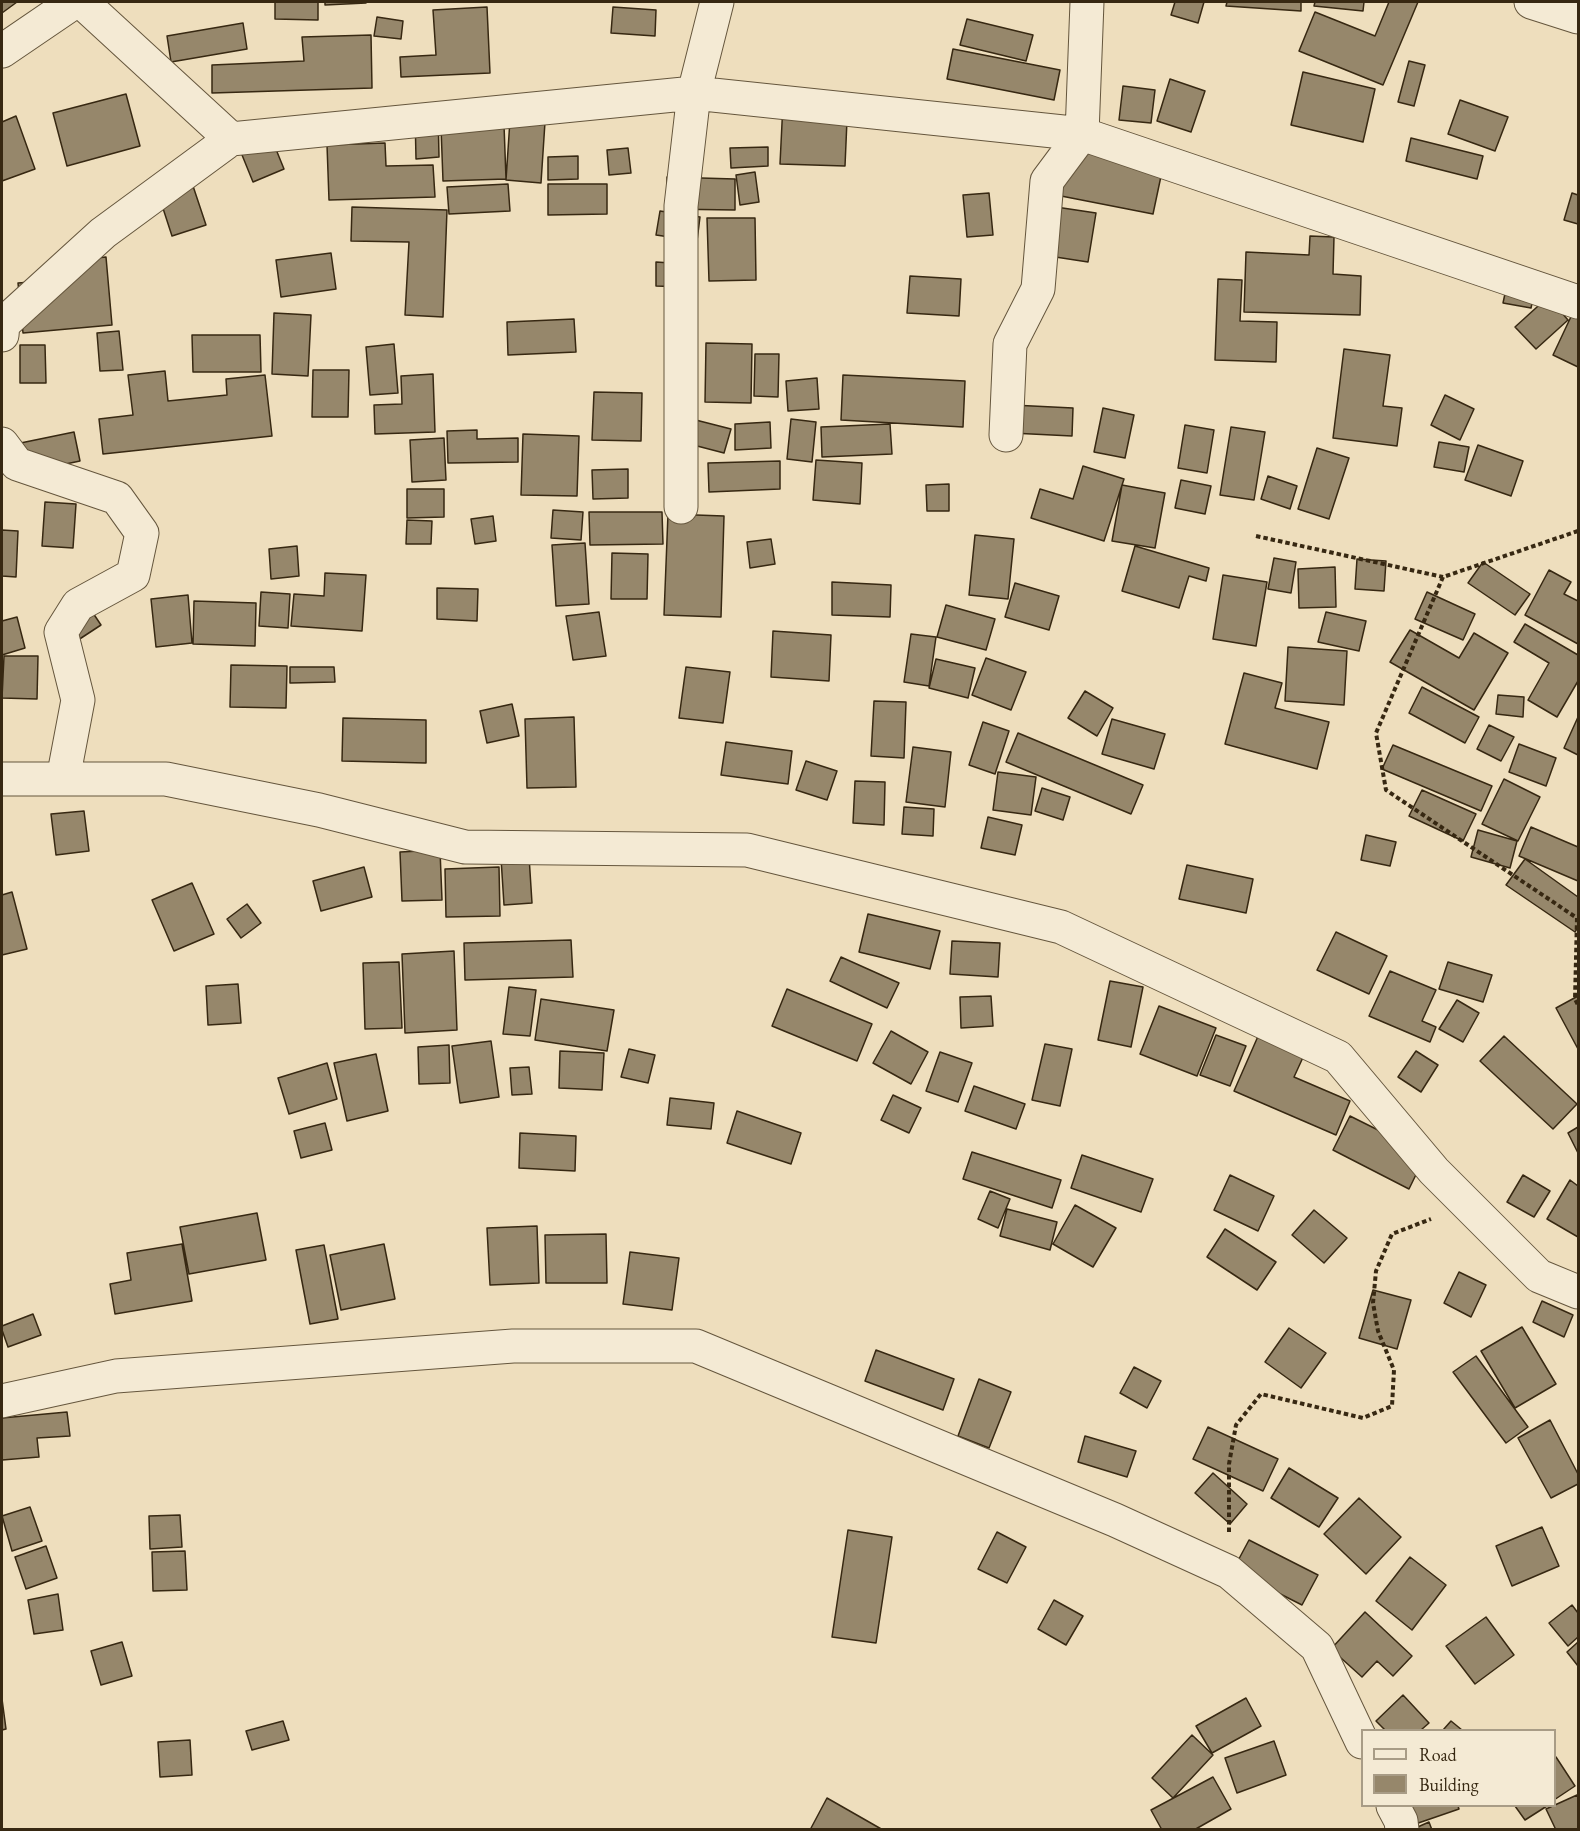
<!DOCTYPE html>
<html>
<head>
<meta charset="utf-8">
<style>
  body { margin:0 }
  #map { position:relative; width:1580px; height:1831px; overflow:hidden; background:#eedebd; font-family:"EB Garamond",serif }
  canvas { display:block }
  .frame { position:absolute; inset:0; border:3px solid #372812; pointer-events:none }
  .legend { position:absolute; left:1361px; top:1729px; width:195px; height:78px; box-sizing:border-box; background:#f4ead4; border:2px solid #a89c86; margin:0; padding:8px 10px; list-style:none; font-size:18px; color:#372812 }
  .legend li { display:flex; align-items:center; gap:12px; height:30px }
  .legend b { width:30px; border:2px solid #a89c86 }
</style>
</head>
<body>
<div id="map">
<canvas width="1580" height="1831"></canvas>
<div class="frame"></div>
<ul class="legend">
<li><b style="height:8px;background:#f4ead4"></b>Road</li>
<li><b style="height:16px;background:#96876b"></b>Building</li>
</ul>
</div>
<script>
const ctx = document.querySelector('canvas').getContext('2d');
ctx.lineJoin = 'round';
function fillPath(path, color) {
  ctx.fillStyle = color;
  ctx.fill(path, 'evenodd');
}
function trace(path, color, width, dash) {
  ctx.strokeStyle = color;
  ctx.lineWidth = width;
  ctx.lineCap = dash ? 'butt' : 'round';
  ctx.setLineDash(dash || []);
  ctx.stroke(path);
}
const building = new Path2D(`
  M2 2H17L2 13Z
  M275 2H318V20L275 19Z
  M325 2H366V3L325 5Z
  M1175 2H1204L1198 23 1171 15Z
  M1227 2H1301V11L1226 6Z
  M1315 2H1364L1363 11 1314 6Z
  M1389 2H1418L1383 85 1299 51 1315 12 1375 36Z
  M487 7 490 73 401 77 400 57 436 55 433 10Z
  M613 7 656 10 655 36 611 33Z
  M377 17 403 21 401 39 374 36Z
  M967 19 1033 35 1026 61 960 45Z
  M243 23 247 49 171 62 167 36Z
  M371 35 372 88 212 93V65L304 61 302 37Z
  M953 49 1060 70 1054 100 947 79Z
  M1409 61 1425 65 1414 106 1398 102Z
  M1303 72 1375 89 1363 142 1291 125Z
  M1170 79 1205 91 1191 132 1157 121Z
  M1123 86 1155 90 1151 123 1119 120Z
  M126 94 140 146 67 166 53 113Z
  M1460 100 1508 117 1495 151 1448 134Z
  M783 103 847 120 845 166 780 164Z
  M438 112 439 157 416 159 415 113Z
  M16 116 35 169 2 181V122Z
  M510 120 545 122 541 183 506 180Z
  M504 125 506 179 443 181 441 127Z
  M271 137 284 169 253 182 240 150Z
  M1411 138 1483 156 1477 179 1406 161Z
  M385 143 386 166 433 165 435 197 329 200 327 145Z
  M1066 143 1164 162 1153 214 1056 195Z
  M768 147V166L731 168 730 148Z
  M628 148 631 173 609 175 607 150Z
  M578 156V179L548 180V157Z
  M755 172 759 202 740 205 736 175Z
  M667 177 735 179V210L667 209Z
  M508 184 510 211 449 214 447 187Z
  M548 184H607V214L548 215Z
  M193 186 206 225 172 236 159 196Z
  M989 193 993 235 967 237 963 195Z
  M1572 193 1578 195V224L1564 220Z
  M352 207 447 210 443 317 405 315 409 242 351 241Z
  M1056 207 1096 213 1088 262 1049 256Z
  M660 211 700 217 697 241 656 235Z
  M707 218H755L756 280 709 281Z
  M1310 236 1334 237 1333 274 1361 276 1360 315 1244 312 1246 252 1309 255Z
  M331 253 336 289 281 297 276 260Z
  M106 257 112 325 23 333 18 283 57 280 55 262Z
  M656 262 686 264V287L656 286Z
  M1509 275 1537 281 1531 308 1503 303Z
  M910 276 961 279 959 316 907 313Z
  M1218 279 1242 280 1240 321 1277 322 1276 362 1215 360Z
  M1548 297 1568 320 1536 349 1515 327Z
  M1576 306 1578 307V367L1553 355Z
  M274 313 311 315 308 376 272 374Z
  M574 319 576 352 508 355 507 322Z
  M119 331 123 370 100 371 97 333Z
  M192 335H260L261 372H193Z
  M706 343 752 344 751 403 705 402Z
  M394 344 398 393 370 395 366 347Z
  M20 345H45L46 383H20Z
  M1344 349 1390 355 1383 406 1402 408 1397 446 1333 438Z
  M755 354H779L778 397 754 396Z
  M313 370H349L348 417H312Z
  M165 371 168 401 227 395 226 379 265 375 272 436 103 454 99 419 133 415 128 375Z
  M433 374 435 432 375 434 374 405 402 404 401 376Z
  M843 375 965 381 963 427 841 420Z
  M817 378 819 409 788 411 786 381Z
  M594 392 642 393 641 441 592 440Z
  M1445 395 1474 409 1460 440 1431 425Z
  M992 404 1073 408 1072 436 991 432Z
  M1103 408 1134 415 1125 458 1094 452Z
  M684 417 731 429 724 453 678 441Z
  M791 419 816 422 812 462 787 459Z
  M770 422 771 448 735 450V424Z
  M890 424 892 454 822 457 821 427Z
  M1185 425 1214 430 1207 473 1178 468Z
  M1231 427 1265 432 1254 500 1220 495Z
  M477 430V439L518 438V462L448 463 447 431Z
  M74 432 80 461 13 475 6 446Z
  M523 434 579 436 577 496 521 495Z
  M444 438 446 480 412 482 410 440Z
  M1439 442 1469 447 1464 472 1434 467Z
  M1478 445 1523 461 1511 496 1465 480Z
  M1317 448 1349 458 1329 519 1298 509Z
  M816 460 862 463 860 504 813 500Z
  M780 461V489L709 492 708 463Z
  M1083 466 1124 479 1104 541 1031 518 1040 489 1073 499Z
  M628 469V498L593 499 592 470Z
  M1268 476 1297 486 1290 509 1261 499Z
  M1181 480 1211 486 1205 514 1175 508Z
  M949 484V511H927L926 485Z
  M1122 485 1165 493 1155 548 1112 541Z
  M407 489H444V517L407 518Z
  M45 502 76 504 73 548 42 546Z
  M553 510 583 512 581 540 551 538Z
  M589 512H662L663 544 590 545Z
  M668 514 724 516 721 617 664 615Z
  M493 516 496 541 475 544 471 519Z
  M407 520 432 521 431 544H406Z
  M2 530 18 531 16 577 2 576Z
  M975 535 1014 539 1008 599 969 595Z
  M771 539 775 564 750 568 747 542Z
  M585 543 589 604 556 606 552 545Z
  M297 546 299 576 271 579 269 549Z
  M1135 546 1209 568 1206 581 1189 576 1179 608 1122 591Z
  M612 553 648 554 647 599H611Z
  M1274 558 1296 562 1291 593 1268 589Z
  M1357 559 1386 561 1384 591 1355 589Z
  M1483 562 1530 594 1515 615 1468 583Z
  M1335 567 1336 607 1299 608 1298 569Z
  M1549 570 1571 582 1564 594 1578 601V644L1525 615Z
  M325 573 366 575 362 631 291 626 294 594 324 596Z
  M1223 575 1267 582 1256 646 1213 639Z
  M832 582 891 585 890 617 832 615Z
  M1015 583 1059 596 1049 630 1005 617Z
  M437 588 478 589 477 621 437 619Z
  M261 592 290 594 288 628 259 626Z
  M1427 592 1475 614 1463 640 1415 619Z
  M188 595 192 643 156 647 151 599Z
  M83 598 101 625 72 644Z
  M194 601 256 603 255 646 193 644Z
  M946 605 995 619 986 650 937 637Z
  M599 612 606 656 573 660 566 616Z
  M1326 612 1366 621 1359 651 1318 642Z
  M17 617 25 648 2 655V621Z
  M1525 624 1578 655V681L1557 717 1528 700 1549 663 1514 642Z
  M1410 630 1459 658 1474 633 1508 653 1474 710 1390 662Z
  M773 631 831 635 829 681 771 677Z
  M911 634 936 637 929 686 904 682Z
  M1288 647 1347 651 1344 705 1285 701Z
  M4 656H38L37 699 2 698Z
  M986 658 1026 672 1011 710 972 695Z
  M936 659 975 668 968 698 929 688Z
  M231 665 287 666 286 708 230 707Z
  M290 667H334L335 682 290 683Z
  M686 667 730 672 723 723 679 718Z
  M1244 673 1282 683 1275 708 1329 722 1317 769 1225 744Z
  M1422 687 1479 717 1465 743 1409 713Z
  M1085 691 1113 708 1097 736 1068 718Z
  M1498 695 1524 697 1523 717 1496 714Z
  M874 701 906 702 904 758 871 756Z
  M512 704 519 736 487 743 480 711Z
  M574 717 576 787 527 788 525 719Z
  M1578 717V755L1564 748Z
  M343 718 426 720V763L342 761Z
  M1112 719 1165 734 1154 769 1102 754Z
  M983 722 1009 731 995 774 969 765Z
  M1489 725 1514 737 1501 761 1477 749Z
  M1018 733 1143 785 1131 814 1006 762Z
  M726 742 792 751 788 784 721 775Z
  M1519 744 1556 758 1546 786 1509 772Z
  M1393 745 1492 786 1481 811 1382 769Z
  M913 747 951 752 945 807 906 802Z
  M806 761 837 771 827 800 796 790Z
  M998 772 1036 777 1031 815 993 810Z
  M1504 779 1540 797 1518 841 1482 824Z
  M855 781 885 782 884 825 853 823Z
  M1042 788 1070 797 1063 820 1035 811Z
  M1422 790 1476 814 1463 841 1409 816Z
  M904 807 934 809 933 836 902 834Z
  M84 811 89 851 56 855 51 814Z
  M988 817 1022 825 1015 855 981 848Z
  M1531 827 1578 847V881L1519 856Z
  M1478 830 1517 841 1510 868 1471 857Z
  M1366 835 1396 842 1390 866 1361 860Z
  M440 850 442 900 402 901 400 852Z
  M529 856 532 903 504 905 501 858Z
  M1525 859 1578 897V927L1575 932 1506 885Z
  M1187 865 1253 879 1246 913 1179 899Z
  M364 867 372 897 321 911 313 881Z
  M499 867 500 916 446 917 445 869Z
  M192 883 214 934 174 951 152 900Z
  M12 892 27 949 2 955V895Z
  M247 904 261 923 241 938 227 919Z
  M868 914 940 931 930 969 859 952Z
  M1336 932 1387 956 1369 994 1317 970Z
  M571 940 573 977 465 980 464 943Z
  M952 941 1000 943 998 977 950 974Z
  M454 951 457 1030 405 1033 402 954Z
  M841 957 899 983 887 1008 830 981Z
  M399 962 402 1028 365 1029 363 963Z
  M1448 962 1492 975 1483 1002 1439 989Z
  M1390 971 1436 990 1422 1021 1436 1027 1430 1042 1369 1016Z
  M1110 981 1143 987 1131 1047 1098 1040Z
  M238 984 241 1023 208 1025 206 986Z
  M509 987 536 990 530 1036 503 1034Z
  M787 989 872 1024 857 1061 772 1026Z
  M991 996 993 1026 961 1028 960 997Z
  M1578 996V1049L1556 1008Z
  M541 999 614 1010 607 1051 535 1040Z
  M1457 1000 1479 1013 1463 1042 1439 1029Z
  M1159 1006 1216 1028 1197 1076 1140 1054Z
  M891 1031 928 1052 911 1084 873 1063Z
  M1259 1034 1305 1053 1294 1077 1350 1101 1336 1135 1234 1091Z
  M1216 1035 1246 1046 1230 1086 1200 1075Z
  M1504 1036 1577 1104 1553 1129 1480 1061Z
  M491 1041 499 1097 460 1103 452 1046Z
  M1045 1044 1072 1049 1060 1106 1032 1100Z
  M449 1045 450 1083 419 1084 418 1047Z
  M629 1049 655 1055 648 1083 621 1077Z
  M560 1051 604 1053 602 1090 559 1088Z
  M1416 1051 1438 1065 1421 1092 1398 1077Z
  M940 1052 972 1063 958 1102 926 1091Z
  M376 1054 388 1111 347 1121 334 1063Z
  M327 1063 337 1099 289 1114 278 1078Z
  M529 1067 532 1094 512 1095 510 1068Z
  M974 1086 1025 1104 1016 1129 965 1111Z
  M893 1095 921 1108 909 1133 881 1120Z
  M670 1098 714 1103 711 1129 667 1125Z
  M737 1111 801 1133 791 1164 727 1143Z
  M1350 1116 1426 1154 1409 1189 1333 1150Z
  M325 1123 332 1150 301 1158 294 1131Z
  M1578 1127V1153L1568 1133Z
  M520 1133 576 1136 575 1171 519 1168Z
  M972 1152 1061 1180 1052 1208 963 1179Z
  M1082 1155 1153 1179 1141 1212 1071 1188Z
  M1230 1175 1274 1196 1258 1231 1214 1210Z
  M1523 1175 1550 1191 1534 1217 1507 1202Z
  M1570 1180 1578 1186V1237L1547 1219Z
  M990 1191 1010 1199 998 1228 978 1219Z
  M1075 1205 1116 1228 1093 1267 1053 1244Z
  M1007 1209 1057 1222 1050 1250 1000 1236Z
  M1314 1210 1347 1238 1324 1263 1292 1235Z
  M257 1213 266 1260 189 1274 180 1227Z
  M537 1226 539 1283 490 1285 487 1228Z
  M1225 1229 1276 1262 1257 1290 1207 1257Z
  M606 1234 607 1283H546L545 1235Z
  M182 1244 192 1301 115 1314 110 1284 131 1280 127 1253Z
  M384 1244 395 1299 341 1310 330 1255Z
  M324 1245 338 1319 310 1324 296 1250Z
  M630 1252 679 1258 672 1310 623 1304Z
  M1459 1272 1486 1285 1471 1317 1444 1303Z
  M1373 1290 1411 1300 1397 1349 1359 1338Z
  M1542 1301 1573 1315 1564 1337 1533 1322Z
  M33 1314 41 1335 8 1347 2 1330V1326Z
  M1522 1327 1556 1384 1515 1408 1481 1351Z
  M1289 1328 1326 1353 1301 1388 1265 1362Z
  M876 1350 954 1379 943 1410 865 1381Z
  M1476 1356 1528 1427 1506 1443 1453 1372Z
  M1134 1367 1161 1381 1147 1408 1120 1393Z
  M979 1379 1011 1392 989 1448 958 1436Z
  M67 1412 70 1436 37 1438 39 1457 2 1460V1418Z
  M1550 1420 1578 1474V1484L1551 1498 1518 1438Z
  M1208 1427 1278 1459 1263 1491 1193 1459Z
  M1085 1436 1136 1451 1127 1477 1078 1462Z
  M1289 1468 1338 1498 1319 1527 1271 1498Z
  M1213 1473 1247 1504 1230 1524 1195 1493Z
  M1359 1498 1401 1537 1366 1574 1324 1534Z
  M30 1507 42 1541 12 1551 2 1516Z
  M180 1515 182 1547 150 1549 149 1516Z
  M1542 1527 1559 1566 1512 1586 1496 1546Z
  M848 1530 892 1537 876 1643 832 1637Z
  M997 1532 1026 1547 1007 1583 978 1569Z
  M1249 1540 1318 1575 1302 1605 1233 1570Z
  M46 1546 57 1578 26 1589 15 1557Z
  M185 1551 187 1590 153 1591 152 1552Z
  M1410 1557 1446 1585 1412 1630 1376 1601Z
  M58 1594 63 1630 34 1634 28 1600Z
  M1054 1600 1083 1616 1066 1645 1038 1629Z
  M1572 1605 1578 1613V1637L1568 1646 1549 1623Z
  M1365 1612 1412 1656 1393 1676 1377 1661 1362 1677 1331 1649Z
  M1486 1617 1514 1655 1475 1684 1446 1646Z
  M122 1642 132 1676 101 1685 91 1651Z
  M1578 1642V1666L1567 1652Z
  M1403 1695 1429 1723 1421 1730H1385L1376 1721Z
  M1246 1698 1261 1726 1212 1753 1196 1726Z
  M2 1699 6 1729 2 1730Z
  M283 1721 289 1740 252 1750 246 1731Z
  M1451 1721 1462 1730H1443Z
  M1192 1735 1213 1755 1173 1798 1152 1778Z
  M190 1740 192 1775 160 1777 158 1742Z
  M1274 1741 1286 1775 1237 1793 1225 1758Z
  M1556 1757 1575 1786 1554 1800V1758Z
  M1213 1777 1231 1809 1194 1830H1162L1151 1810Z
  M1577 1795 1578 1798V1830H1556L1546 1809Z
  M827 1798 883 1830H810Z
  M1385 1806H1458L1459 1809 1398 1830Z
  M1515 1806H1547L1525 1820Z
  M1429 1822 1432 1830H1411Z`);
fillPath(building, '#96876b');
trace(building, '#372812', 1.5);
const minor = new Path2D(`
  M82 2 231 139
  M1531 2 1578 17
  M2 335 3 324 103 233 231 139 694 93 1082 134 1578 302
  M1006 435 1010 344 1038 289 1047 181 1082 134 1087 2
  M2 444 17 464 117 498 142 533 133 575 78 605 61 632 78 700 63 779
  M681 507V206L694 93 717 2
  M2 779H166L319 810 465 847 747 850 1061 927 1338 1057 1434 1171 1539 1276 1578 1292
  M2 1401 116 1376 513 1346H696L1115 1520 1229 1572 1317 1647 1362 1742
  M1393 1806 1401 1821 1402 1830`);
const tertiary = new Path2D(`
  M2 51 74 2`);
trace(minor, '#65563d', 35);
trace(tertiary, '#65563d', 35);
trace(new Path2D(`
  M1578 531 1443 577 1376 733 1386 790 1577 918 1575 999 1578 1005
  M1256 536 1443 577
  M1229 1532V1464L1236 1425 1261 1394 1363 1418 1392 1406 1394 1370 1378 1331 1373 1303 1376 1271 1392 1234 1431 1219`), '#372812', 4, [4.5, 3]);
trace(minor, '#f4ead4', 33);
trace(tertiary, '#f4ead4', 33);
</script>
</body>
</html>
